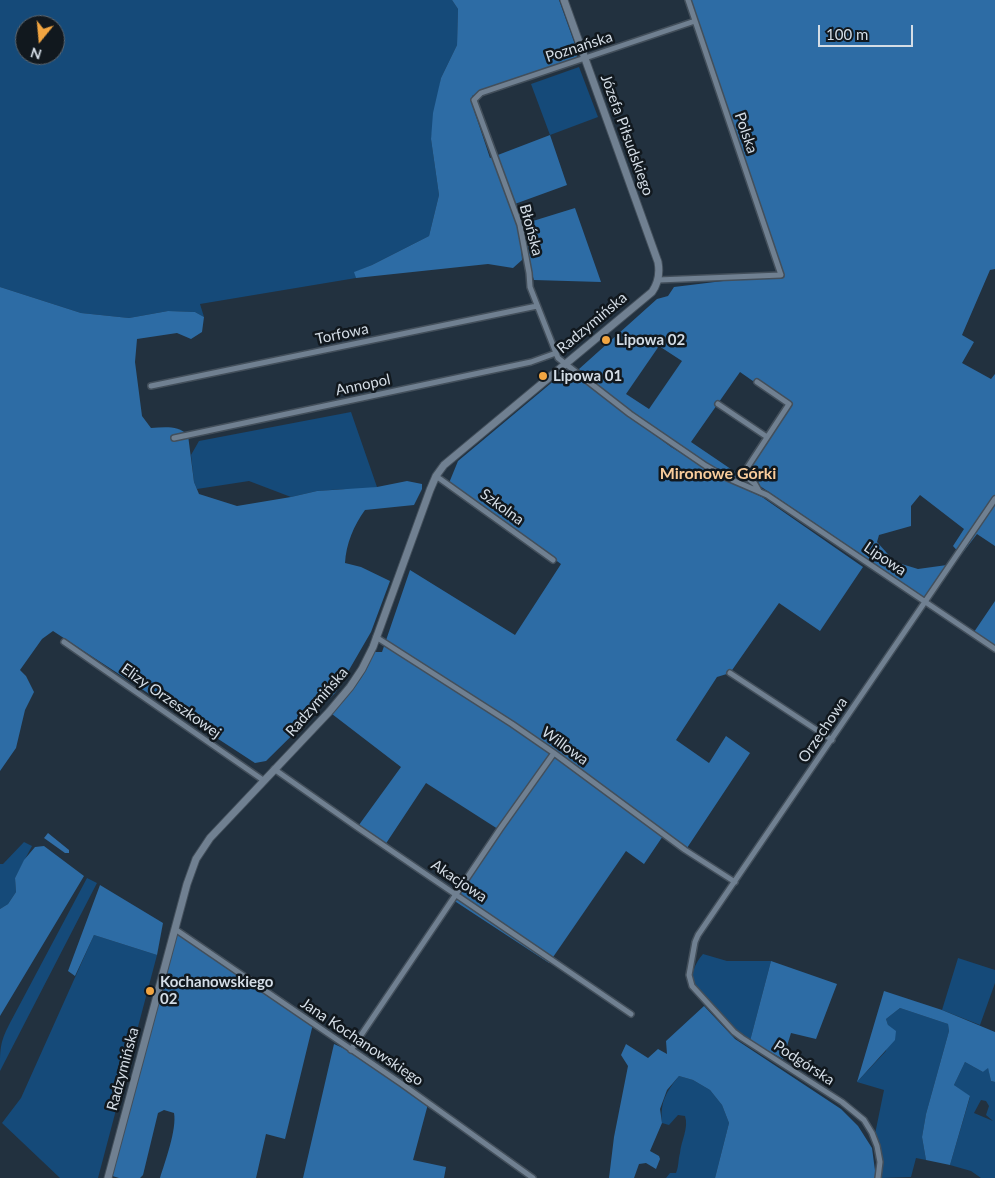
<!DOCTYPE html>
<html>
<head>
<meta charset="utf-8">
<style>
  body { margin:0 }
  #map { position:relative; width:995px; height:1178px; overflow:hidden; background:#22313f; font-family:Lato,sans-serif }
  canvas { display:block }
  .north { position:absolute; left:15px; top:15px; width:50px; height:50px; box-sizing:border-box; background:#11181e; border:1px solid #5f676e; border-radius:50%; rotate:197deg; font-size:14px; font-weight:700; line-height:20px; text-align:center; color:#d4dde6 }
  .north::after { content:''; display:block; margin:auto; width:18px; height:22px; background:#f2a541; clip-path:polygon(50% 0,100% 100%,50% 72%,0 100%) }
  .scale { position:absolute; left:818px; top:25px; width:95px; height:22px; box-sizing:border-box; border:2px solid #d4dde6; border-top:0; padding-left:6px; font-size:15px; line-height:18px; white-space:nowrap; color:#d4dde6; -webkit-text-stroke:4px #11181e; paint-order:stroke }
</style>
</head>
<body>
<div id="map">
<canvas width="995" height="1178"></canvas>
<div class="north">N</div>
<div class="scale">100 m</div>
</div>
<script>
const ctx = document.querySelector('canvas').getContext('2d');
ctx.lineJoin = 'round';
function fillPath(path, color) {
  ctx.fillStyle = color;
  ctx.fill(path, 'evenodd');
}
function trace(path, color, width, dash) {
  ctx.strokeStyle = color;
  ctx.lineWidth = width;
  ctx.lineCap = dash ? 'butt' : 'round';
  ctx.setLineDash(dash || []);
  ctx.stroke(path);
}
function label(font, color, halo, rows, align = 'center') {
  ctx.font = font + ' Lato,sans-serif';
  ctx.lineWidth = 5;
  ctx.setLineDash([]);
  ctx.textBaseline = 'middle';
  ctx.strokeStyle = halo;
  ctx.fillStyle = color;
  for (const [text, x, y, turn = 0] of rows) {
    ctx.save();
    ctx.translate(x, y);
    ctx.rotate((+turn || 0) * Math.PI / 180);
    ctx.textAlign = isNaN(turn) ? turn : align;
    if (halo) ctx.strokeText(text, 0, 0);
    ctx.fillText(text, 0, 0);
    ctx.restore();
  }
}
fillPath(new Path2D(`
  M0 0H452L458 9 457 45 441 78 431 139 439 195 429 236 372 265 355 272 356 278 200 304 204 317 195 312 168 311 129 318 81 313 0 287ZM25 25H55V55H25Z
  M579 67 598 117 550 135 531 84Z
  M351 412 377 487 351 493 344 489 317 491 291 497 249 481 197 489 194 482 191 455 199 441Z
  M24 842 32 846 15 878 16 892 8 904 0 909V864H3Z
  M87 878 97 883 0 1071C0 1047 0 1042 11 1021Z
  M94 935 157 955 98 1178H60L2 1123 21 1098Z
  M703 954 727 961H771L750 1041 738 1035 693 987C690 975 695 963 703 954Z
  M958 958 995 970V983L980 1025 942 1010Z
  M900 1008 948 1024 949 1031 926 1114 922 1137 926 1160 916 1158 911 1177 881 1178 882 1160 874 1139 884 1090 857 1082 886 1051 888 1025 886 1019Z
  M965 1062 983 1072 988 1067 991 1081 995 1082V1178H981L971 1171 950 1165 970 1097 954 1085ZM981 1100 986 1101 989 1106 986 1115 993 1121 974 1113Z
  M679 1076 693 1080 710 1090 722 1105 729 1123 715 1178H666L670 1173H676C679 1166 678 1160 680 1153 681 1141 689 1128 685 1116L678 1115 669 1125 662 1123C660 1102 666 1092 679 1076Z`), '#154a79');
fillPath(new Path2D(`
  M452 0H559L578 53 576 59 478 93 472 96V104L490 158 550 135 567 185 512 205 520 225 575 208 601 282 534 280 521 241 522 260 513 268 488 264 356 278 354 272 372 265 429 236 439 195 431 139 433 113 441 78 457 45 458 9Z
  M687 0H995V269L990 270 962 335 974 342 962 363 991 379 995 374V546L977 534 961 555 953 546 964 529 920 495 911 506V526L879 535 877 542 895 562 918 569 947 565 925 598 760 486 758 481 746 473 790 407 740 372 691 442 750 482 749 486C688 457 636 414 582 374L579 369 657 299 668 296 674 287 780 274ZM659 346 682 361 649 409 626 394Z
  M0 287 81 313 129 318 168 311 195 312 204 317 202 332 191 339 177 333 137 339 135 362 142 416 151 428C164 427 178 425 188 435L194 482 199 494 237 506 291 497 317 491 377 487 407 481 422 484V489L414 505 365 510C354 525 346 544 345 563L361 567 390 581 371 632 342 682 335 693 266 761 255 763 53 631 42 639 20 670 26 676 34 692 25 710 16 748 0 771Z
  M573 374 671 447 726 480 762 497 863 567 820 631 779 603 730 673 717 677 676 740 709 763 726 736 750 753 687 848 665 833 644 864 626 851 549 963 453 900 501 831 426 783 383 848 356 829 401 767 332 714C349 695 366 676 374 652H382L410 570 515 635 561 564 449 483 458 461 556 379Z
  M995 601V646L974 632Z
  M44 846 84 876 0 1016V909L8 904 16 892 15 878 24 860 35 847Z
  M100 885 163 923 157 955 94 935 75 976 68 971Z
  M176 930 313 1024 285 1139 266 1134 256 1178H160C165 1162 177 1129 174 1113L164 1110 158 1113 143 1175 140 1178H119L109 1175Z
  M771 961 837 984 816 1039 791 1033 783 1059 750 1041Z
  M884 991 942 1010 995 1032V1082L991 1081 988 1068 983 1072 965 1062 954 1085 970 1096 950 1165 926 1160 922 1137 926 1114 949 1031 948 1024 900 1008 886 1019 888 1025 896 1031 895 1040 857 1082Z
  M704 1006 735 1039 841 1109 858 1126 872 1148 876 1178H715L729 1123 722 1105 710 1090 693 1080 679 1076 667 1090 660 1109 662 1123 650 1151 659 1156 660 1159 656 1169 646 1163 639 1164 634 1178H609L614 1137 628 1066 621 1055 626 1044 648 1058 658 1049 667 1054 666 1041Z
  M334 1044 354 1053 428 1104 413 1160 446 1167 444 1178H303Z`), '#2d6ca5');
fillPath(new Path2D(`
  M48 833 69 850V853H65L44 838Z`), '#316fa9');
const minor = new Path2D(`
  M695 21 481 93 474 100 520 225 529 273 530 287 558 358 630 414 706 466 723 476 767 495 995 649
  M658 280 781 275 688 0
  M757 382 789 404 743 474 755 484 759 491
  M151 386 537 306
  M718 404 767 437
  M174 438 531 362 556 353
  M436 476 553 560
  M376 637 512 724 554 753 685 850 735 882
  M64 642 263 780
  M730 673 832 740
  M274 769 358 828 631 1014
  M175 929 402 1084 533 1178
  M351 1050 500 829 554 753
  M878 1178 880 1162 877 1146 872 1133 864 1120 842 1102 742 1038 734 1032 692 986 689 975 695 942 698 935 995 499`);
const tertiary = new Path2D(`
  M108 1178 187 884 196 859 210 838 329 712 350 687 362 669 373 647 430 490 436 476 444 465 652 292C659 282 660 273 658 262L564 0`);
trace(minor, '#434f5b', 8);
trace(tertiary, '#434f5b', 9);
trace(minor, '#708091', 5);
trace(tertiary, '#708091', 7);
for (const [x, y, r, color] of [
  [606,340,5,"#f2a541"],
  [543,376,5,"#f2a541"],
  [150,991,5,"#f2a541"]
]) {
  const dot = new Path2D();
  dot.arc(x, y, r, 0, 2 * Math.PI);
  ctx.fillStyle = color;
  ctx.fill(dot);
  trace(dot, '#11181e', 2);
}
label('15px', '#d4dde6', '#11181e', [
  ["Poznańska",579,47,-18],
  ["Polska",746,133,71],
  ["Józefa Piłsudskiego",627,135,70],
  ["Błońska",531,230,75],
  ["Radzymińska",592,323,-40],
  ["Torfowa",342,334,-12],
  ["Annopol",363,385,-12],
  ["Szkolna",502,507,36],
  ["Lipowa",885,559,34],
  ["Elizy Orzeszkowej",171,701,35],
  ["Radzymińska",317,702,-49],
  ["Orzechowa",823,730,-56],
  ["Willowa",565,746,36],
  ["Akacjowa",459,881,34],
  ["Jana Kochanowskiego",362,1042,34],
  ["Podgórska",804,1063,33],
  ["Radzymińska",123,1069,-75]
]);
label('bold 15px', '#d4dde6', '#11181e', [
  ["Lipowa 02",616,340],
  ["Lipowa 01",553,376],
  ["Kochanowskiego",160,982],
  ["02",160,999]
], 'left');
label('bold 16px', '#f8cc9c', '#11181e', [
  ["Mironowe Górki",718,474]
]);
</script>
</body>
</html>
